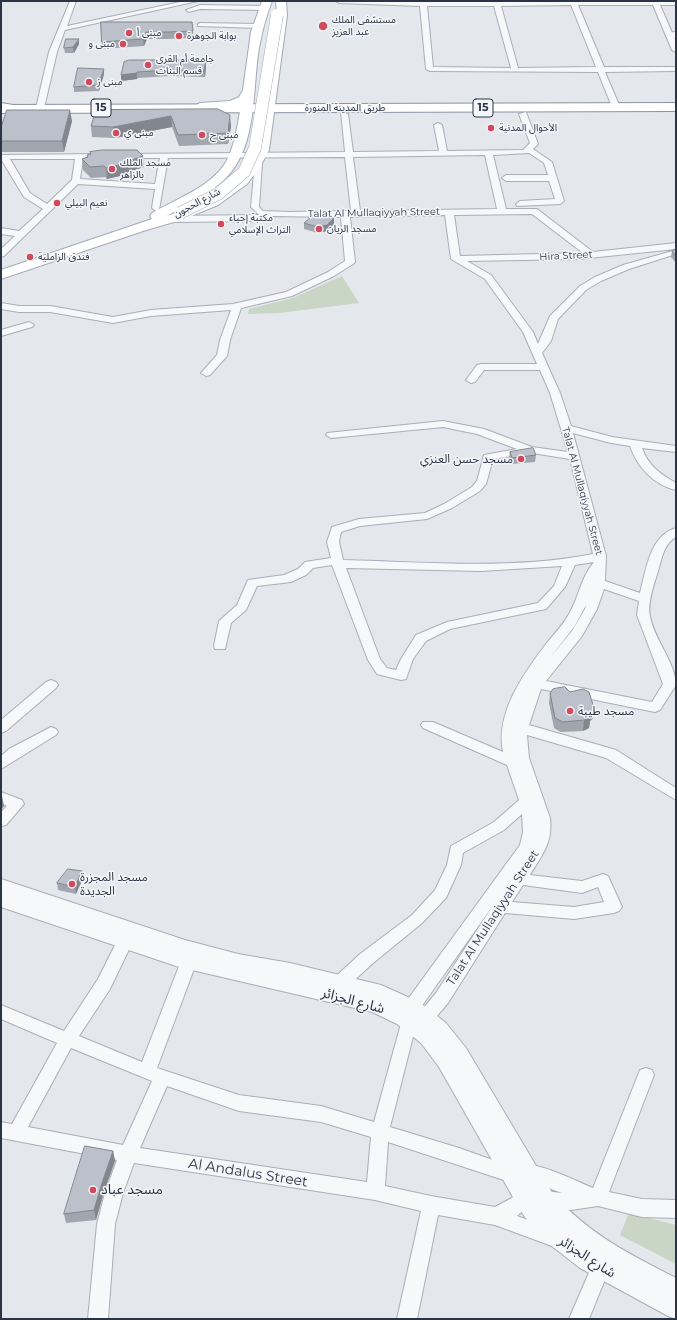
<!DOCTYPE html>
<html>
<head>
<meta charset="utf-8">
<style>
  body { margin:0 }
  #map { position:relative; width:677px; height:1320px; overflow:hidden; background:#e4e7ec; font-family:Montserrat,sans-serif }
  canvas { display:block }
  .frame { position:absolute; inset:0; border:2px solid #2b3445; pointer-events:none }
</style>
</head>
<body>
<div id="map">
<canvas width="677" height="1320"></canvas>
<div class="frame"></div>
</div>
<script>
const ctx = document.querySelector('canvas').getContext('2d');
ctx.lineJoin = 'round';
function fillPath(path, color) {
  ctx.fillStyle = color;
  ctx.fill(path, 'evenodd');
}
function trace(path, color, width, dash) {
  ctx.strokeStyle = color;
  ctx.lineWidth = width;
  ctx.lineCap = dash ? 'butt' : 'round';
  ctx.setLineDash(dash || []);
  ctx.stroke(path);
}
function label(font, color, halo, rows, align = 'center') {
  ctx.font = font + ' Montserrat,"Noto Sans Arabic",sans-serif';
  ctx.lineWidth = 3;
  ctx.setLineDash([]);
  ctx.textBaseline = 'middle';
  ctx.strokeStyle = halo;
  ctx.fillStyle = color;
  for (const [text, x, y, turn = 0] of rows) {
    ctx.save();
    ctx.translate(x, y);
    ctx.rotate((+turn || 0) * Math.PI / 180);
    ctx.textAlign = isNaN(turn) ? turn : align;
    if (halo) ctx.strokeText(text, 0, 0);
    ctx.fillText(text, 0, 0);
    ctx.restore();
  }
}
fillPath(new Path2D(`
  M342 276 359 303 279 313 248 314 249 309 293 298Z
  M629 1213 676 1225V1264L620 1235Z`), '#c9d6c5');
const minor = new Path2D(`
  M70 1H76L67 26 185 1H198L65 30 57 52 44 108 37 110 36 108 49 52Z
  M336 1H676V5H660L676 42V52L672 50 653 5H578L604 67H676V71L605 72 620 107 616 109 612 107 598 72 430 71 426 69 420 6 339 3ZM571 5 596 67 518 68 501 6ZM427 6H494L511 68 433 67Z
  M200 5 264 6 267 8 264 10 200 9 189 12 186 10Z
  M200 23 259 24 262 26 259 28 198 26V24Z
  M341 112 348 114 353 152 439 151 434 125 438 123 442 125 447 151 523 150 530 143 519 114 526 112 538 144 533 149 552 162 564 201 560 204 517 206 516 204 520 201 555 199 549 181H506L502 178 506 175H548L544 163 529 153 493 155 506 209H537L593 252 676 243V249L579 259 467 261 491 275 533 332 538 344 550 316 580 286 595 277 623 265 676 250V254L629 269 601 281 586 290 558 319 551 341 542 353 560 393 571 426 612 437 676 446V452L642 448C648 465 660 474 676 483V490C654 485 637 467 630 446L611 443 573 433 606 556 605 581 640 593C646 570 650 535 676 528V537C665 543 662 556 659 568 655 581 647 603 650 616 654 640 675 661 676 685L660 710 655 712 541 689 529 725 616 750 676 788V800L606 758 527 735 529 758 550 818C553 843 542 855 530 875L582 881 603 874 608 876 622 907 619 911 614 913 574 919 505 913 448 1003 426 1029 420 1031 415 1029 390 1127 459 1148 518 1169 520 1166C536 1160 576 1181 593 1188L638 1075 640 1070 646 1068 652 1070 654 1075 609 1192 642 1199 676 1200V1218L642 1217 598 1206 571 1210 544 1207 538 1205 535 1199 538 1193 544 1191 562 1193 521 1178 519 1181 513 1183 388 1142 385 1186 431 1196 495 1207 512 1198 520 1184 526 1182 532 1184 535 1190 528 1206 517 1216 559 1231 561 1237 559 1243 552 1246 495 1225 438 1215 417 1319H397L421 1211 375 1200 134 1163 123 1193 115 1224 108 1319H88L97 1224 105 1193 117 1160 1 1138V1122L12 1124 57 1043 1 1019V1005L64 1031 98 979 119 937 125 935 131 937 133 941 110 989 79 1036 142 1062 181 961 183 956 189 955 195 956 197 961 157 1068 239 1095 321 1106 374 1122 402 1020 398 1015 400 1010 520 845 523 832 522 814 504 830 463 853 461 865 446 898 422 923 372 964 346 988 340 990 334 988 332 983 334 978 360 954 412 915 435 890 447 865 451 846 494 822 519 800 507 765 423 728 421 725 423 722H433L503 752C495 713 524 673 546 644 554 634 563 625 569 614 579 597 581 577 594 562L575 565 565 587 546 609 450 629 426 641 413 659 406 679 401 680 377 674 368 660 332 565 313 568 306 575 291 582 257 586 246 610 231 623 225 649H215L214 646 219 621 237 605 248 580 284 575 298 569 305 562 331 558 327 542 332 527 359 519 425 513 444 504 472 487 477 481 484 455 517 449 477 434 443 427 331 438 326 435 327 433 443 421 484 429 532 447 568 452 550 393 540 370H484L475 382 471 383 466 380 477 365 481 364H537L523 332 485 279 451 259 445 215 350 217 355 262 353 264 334 276 292 296 241 308 230 340 227 356 210 375 206 376 201 373 217 355 220 340 231 310 151 316 113 323 50 312H19L1 309V303L19 306H50L113 317 151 310 233 304 286 292 328 272 345 261 341 217 272 216V220L269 221 170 222 166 219 170 216 259 215 251 207 255 162H261L262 164 259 207 263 211 289 212 351 211 345 157 168 158 159 210 156 211 152 208 155 189 78 184 4 256 1 257V249L15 236 1 234V228L19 231 43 209 24 197 1 159V155L103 154H106V158L83 159 80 179 155 184 160 158H124V154L345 152ZM485 155 497 209 360 211 353 157ZM10 159H75L72 180 47 204 30 193ZM532 214 583 253 460 256 454 215ZM532 453 570 459 593 554C513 570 425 562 343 560L339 542 341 532 360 526 427 519 452 508 480 491 486 484 493 459ZM562 566 554 586 538 603 447 622 416 635 401 659 396 670 387 668 380 659 346 568 481 571ZM604 589 639 601 637 615 663 684 652 702 546 681 582 636 597 609ZM586 605 585 609 572 631 549 659 574 627ZM523 885 582 893 598 887 604 902 574 907 512 902ZM494 904 436 993 415 1018 414 1017ZM71 1048 152 1081 123 1145 28 1127ZM167 1086 239 1111 321 1122 371 1137 367 1182 140 1148Z
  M29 322 34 325 32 327 1 336V330Z
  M51 680 56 682 58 685 56 688 6 731 1 733V720L46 682Z
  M51 727 56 729 58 732 56 735 1 769V756L9 749Z
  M1 792 22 800 24 804 6 825 1 826V812L7 806 1 803Z
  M601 1258 608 1261 610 1267 589 1319H569L594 1261Z`);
const tertiary = new Path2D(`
  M676 32V38L667 37 666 35 667 33Z
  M1 879 185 940 238 954 290 963 381 985 419 1002 446 1023 466 1048 551 1191C585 1232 629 1254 676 1278V1319L668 1316 580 1268 540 1237 522 1213 439 1067 421 1043 397 1024 372 1012 179 967 1 907Z`);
const primary = new Path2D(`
  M262 1H272C266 16 262 32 259 48 252 90 258 145 226 178 209 195 187 204 167 216 207 203 236 188 257 150L277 15 276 1H286L287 15 269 150 260 167 247 184 218 205 184 219 143 231 1 279V270L152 219 150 216 152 213C176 199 211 187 226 162 235 145 238 123 241 105 233 108 199 114 194 107L200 103 230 101 239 97 243 90 251 32Z`);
const trunk = new Path2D(`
  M676 103V111L1 113V105Z`);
const motorway = new Path2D(`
  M1 103 19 106 21 109 14 113 1 111Z`);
trace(minor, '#a9aeb7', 2);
trace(tertiary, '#a9aeb7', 2);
trace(primary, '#a3abb8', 2);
trace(trunk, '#8b94a3', 2);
trace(motorway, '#8b94a3', 2);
fillPath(minor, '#f7f8fa');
fillPath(tertiary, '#f7f8fa');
fillPath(primary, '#fff');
fillPath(trunk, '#fff');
fillPath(motorway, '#fff');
const primaryBridge = new Path2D(`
  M180 213 218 194 244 172 255 148 277 15`);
trace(primaryBridge, '#a3abb8', 13, []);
trace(primaryBridge, '#fff', 12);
fillPath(new Path2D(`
  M101 22 193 31 194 38 168 39H147L144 46 102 49Z
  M79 44 74 53H65L64 48Z
  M206 60V66L205 77 170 76 138 78 137 79 121 81V75Z
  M104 74 99 91 74 92V87Z
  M218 109 231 126 228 144 179 146 172 127 115 138 92 137 91 126Z
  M72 121 64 152H1V128Z
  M90 152 143 156 144 167 128 172V174L107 179 105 177 91 178 83 170 82 159 87 157V155L90 154Z
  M304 223 334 224 327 231 318 233 304 229Z
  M676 249V263L671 257 672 251Z
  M510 452 536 455 535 462 512 464 509 458Z
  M570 692 594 708 593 718 590 721 589 728 583 731 561 732 554 728 549 703 550 693Z
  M83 878 76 894 58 890 57 883Z
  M113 1151 115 1161 104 1192 96 1220 66 1223 64 1214Z`), '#a1a5ae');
fillPath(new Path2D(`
  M146 32 147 39 144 46 143 39Z
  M79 39V44L74 53 73 47Z
  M206 60V66L205 77 204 71Z
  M104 69V74L99 91 98 85Z
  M137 72V79L121 81V75Z
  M70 110 72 121 64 152 62 141Z
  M230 115 231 126 228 144V133Z
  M171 116 172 127 115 138 113 127Z
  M143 156 144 167 128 172V174L107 179 106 168Z
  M334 218V224L327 231 318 233V227Z
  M594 708 593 718 590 721 589 728 583 731 584 720 591 712Z
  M2 796 4 806 1 810V797Z
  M82 871 83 878 76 894 75 887Z
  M113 1151 115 1161 104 1192 96 1220 94 1210 102 1183Z`), '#83868d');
const building = new Path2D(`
  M101 22H192L193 31 168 32H146L143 39 102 42Z
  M66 39H79L73 47 64 48Z
  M129 60H206L204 71 170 70 137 72V73L121 75 124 62Z
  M78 68 104 69 98 85 74 87Z
  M218 109 230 115 228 133 178 135 171 116 113 127 91 126 96 110Z
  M7 110H70L62 141H1V128Z
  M102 150H137L143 156 126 162 127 163 106 168 104 166 90 167 82 159 88 157 87 155 91 154 90 152Z
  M320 215 334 218 327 225 318 227 304 223 311 217Z
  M676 249V256L672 251Z
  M533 448 536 455 512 458 510 452Z
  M565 687 570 692 583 689 589 692 594 708 591 712V718L584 720 563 722 555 718 550 693 553 689Z
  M68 869 82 871 75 887 57 883Z
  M85 1146 113 1151 102 1183 94 1210 64 1214Z`);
fillPath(building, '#bbc0ca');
trace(building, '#83868d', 1);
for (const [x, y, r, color] of [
  [323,26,5,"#d1495b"],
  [129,33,4,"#d1495b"],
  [179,36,4,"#d1495b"],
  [123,44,4,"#d1495b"],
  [148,65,4,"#d1495b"],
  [89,82,4,"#d1495b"],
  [491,128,4,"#d1495b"],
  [116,133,4,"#d1495b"],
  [202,135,4,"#d1495b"],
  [112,169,4,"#d1495b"],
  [57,203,4,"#d1495b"],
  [221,224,4,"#d1495b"],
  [319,229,4,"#d1495b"],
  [30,257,4,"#d1495b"],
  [521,459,4,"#d1495b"],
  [570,711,4,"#d1495b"],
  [72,884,4,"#d1495b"],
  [93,1190,4,"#d1495b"]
]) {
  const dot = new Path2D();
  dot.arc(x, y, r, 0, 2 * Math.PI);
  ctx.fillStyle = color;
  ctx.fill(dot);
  trace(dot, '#f4f6f9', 1.5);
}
label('10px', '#2b3445', '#f4f6f9', [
  ["مستشفى الملك",332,20],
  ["عبد العزيز",332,32],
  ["مبنى أ",137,33],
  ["بوابة الجوهرة",187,36],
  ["مبنى و",115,44,"right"],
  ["جامعة أم القرى",156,59],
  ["قسم البنات",156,71],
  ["مبنى ز",97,82],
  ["الأحوال المدنية",499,128],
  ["مبنى ي",124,133],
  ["مبنى ح",210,135],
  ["مسجد الملك",120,163],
  ["بالزاهر",120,175],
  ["نعيم البيلي",65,203],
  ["مكتبة إحياء",229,218],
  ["التراث الإسلامي",229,230],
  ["مسجد الريان",327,229],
  ["فندق الزاملية",38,257]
], 'left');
label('10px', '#2b3445', '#f4f6f9', [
  ["طريق المدينة المنورة",345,108],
  ["شارع الحجون",197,203,-28],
  ["Talat Al Mullaqiyyah Street",374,213,-1],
  ["Hira Street",566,256,-3],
  ["Talat Al Mullaqiyyah Street",582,491,75]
]);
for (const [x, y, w] of [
  [101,108,20],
  [483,108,20]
]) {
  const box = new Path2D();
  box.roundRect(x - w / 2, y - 9, w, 18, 3);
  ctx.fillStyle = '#f4f6f9';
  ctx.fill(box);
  trace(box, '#2b3445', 1);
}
label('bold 11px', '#2b3445', null, [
  ["15",101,108],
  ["15",483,108]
]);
label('12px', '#2b3445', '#f4f6f9', [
  ["مسجد حسن العنزي",513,459,"right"],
  ["مسجد طيبة",578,711],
  ["مسجد المجزرة",80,877],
  ["الجديدة",80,891]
], 'left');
label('12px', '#2b3445', '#f4f6f9', [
  ["Talat Al Mullaqiyyah Street",493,918,-57]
]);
label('14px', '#2b3445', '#f4f6f9', [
  ["شارع الجزائر",353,1001,15],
  ["Al Andalus Street",248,1173,9],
  ["شارع الجزائر",587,1257,33]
]);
label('14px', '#2b3445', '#f4f6f9', [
  ["مسجد عباد",101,1190]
], 'left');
</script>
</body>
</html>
